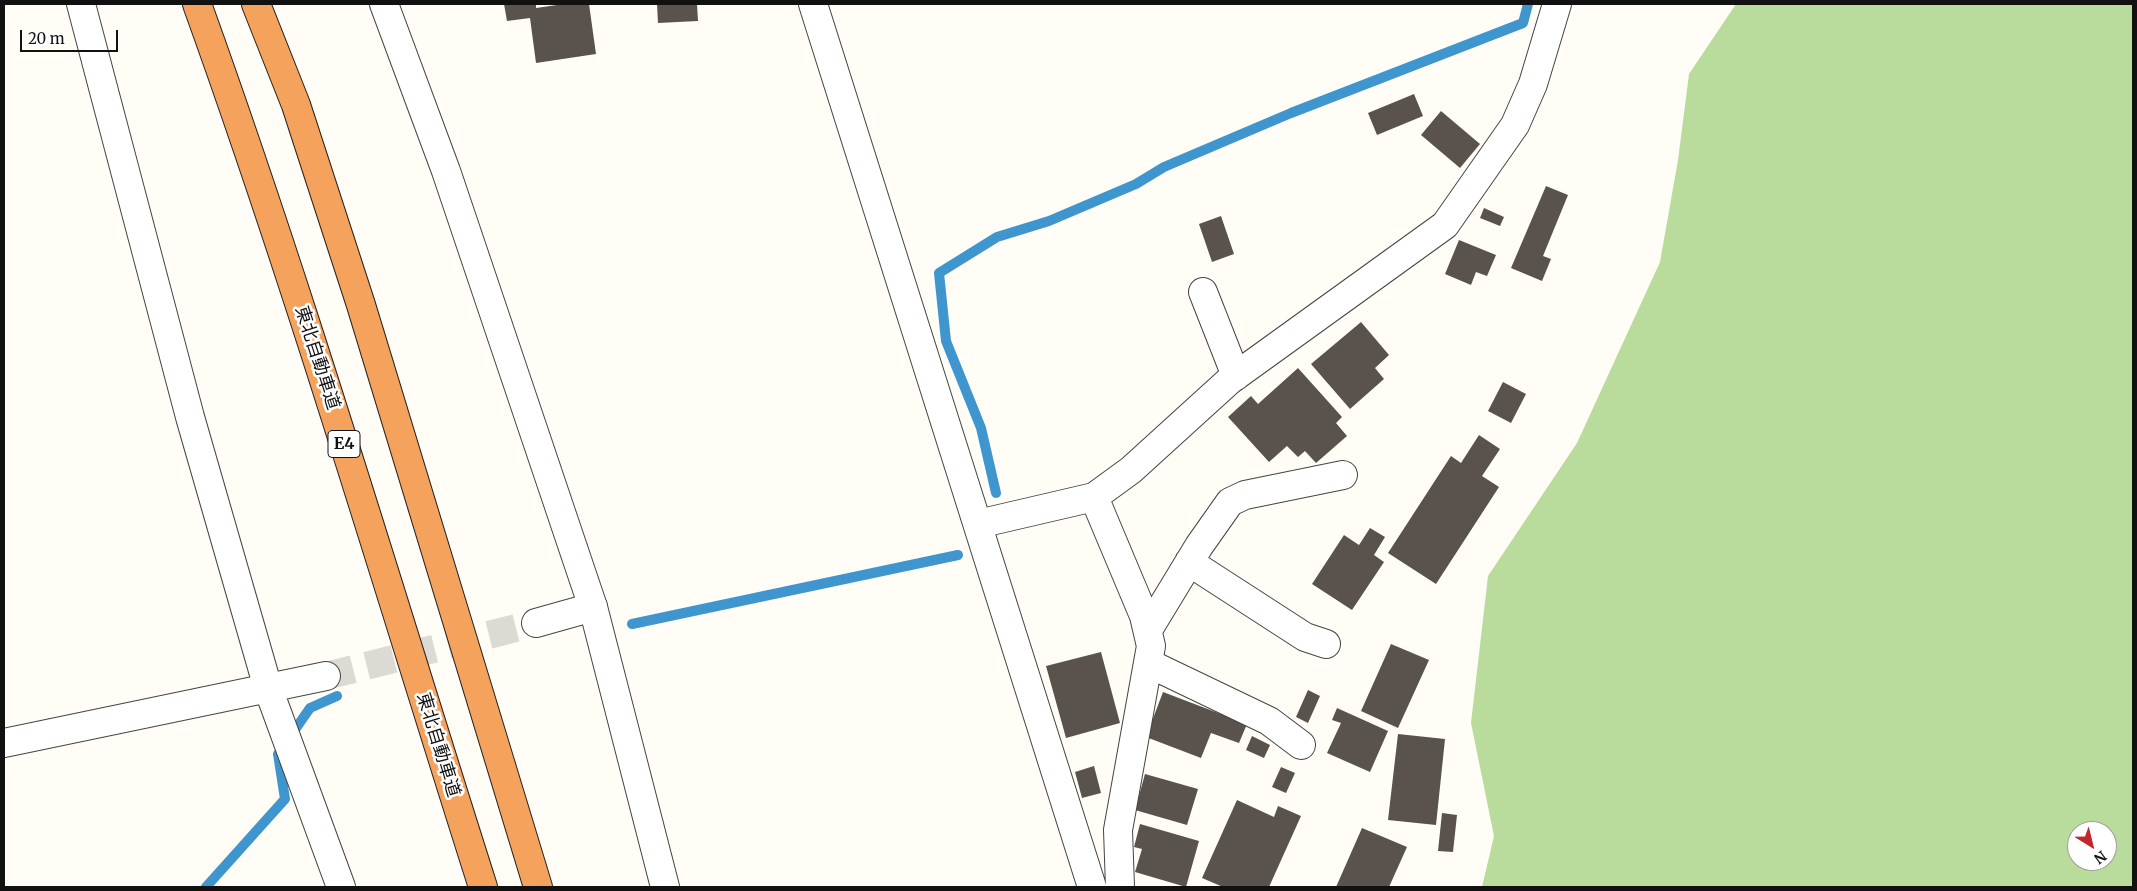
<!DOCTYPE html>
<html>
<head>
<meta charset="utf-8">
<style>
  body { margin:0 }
  #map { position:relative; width:2137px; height:891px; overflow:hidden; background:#fffdf5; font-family:Merriweather,serif }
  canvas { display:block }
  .frame { position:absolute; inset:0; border:5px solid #111; pointer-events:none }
  .north { position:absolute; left:2067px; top:821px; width:50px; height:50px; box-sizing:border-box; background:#fff; border:1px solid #a0a0a0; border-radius:50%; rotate:144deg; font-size:14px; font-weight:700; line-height:20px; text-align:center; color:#111 }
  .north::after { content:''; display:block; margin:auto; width:18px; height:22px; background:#c4262e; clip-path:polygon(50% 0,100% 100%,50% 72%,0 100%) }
  .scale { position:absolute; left:20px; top:30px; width:98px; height:22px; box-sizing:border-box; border:2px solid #111; border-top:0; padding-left:6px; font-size:15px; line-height:18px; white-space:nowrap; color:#111; -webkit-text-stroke:4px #fff; paint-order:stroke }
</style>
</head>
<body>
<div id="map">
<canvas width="2137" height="891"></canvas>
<div class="frame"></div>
<div class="north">N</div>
<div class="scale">20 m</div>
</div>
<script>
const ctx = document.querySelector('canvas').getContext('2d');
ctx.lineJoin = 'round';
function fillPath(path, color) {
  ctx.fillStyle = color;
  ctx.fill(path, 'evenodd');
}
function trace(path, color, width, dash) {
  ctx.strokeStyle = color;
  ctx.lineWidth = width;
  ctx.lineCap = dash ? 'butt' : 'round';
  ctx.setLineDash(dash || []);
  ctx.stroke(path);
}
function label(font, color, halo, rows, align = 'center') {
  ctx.font = font + ' Merriweather,"Noto Sans JP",serif';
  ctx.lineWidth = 5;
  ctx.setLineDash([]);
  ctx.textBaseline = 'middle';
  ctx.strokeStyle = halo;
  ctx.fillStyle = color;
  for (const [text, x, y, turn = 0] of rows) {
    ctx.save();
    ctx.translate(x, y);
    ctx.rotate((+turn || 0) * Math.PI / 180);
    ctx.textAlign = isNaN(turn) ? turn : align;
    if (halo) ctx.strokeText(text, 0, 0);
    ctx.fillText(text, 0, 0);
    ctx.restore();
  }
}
fillPath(new Path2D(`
  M1736 4H2133V887H1482L1494 836 1471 723 1488 576 1577 443 1660 262 1678 160 1689 74ZM2077 831H2107V861H2077Z`), '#b9dc9c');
trace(new Path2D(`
  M996 493 981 428 946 341 939 273 997 237 1049 221 1136 184 1164 167 1291 113 1523 23 1528 4
  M632 624 958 555
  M206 887 285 799 278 754 310 708 337 696`), '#3f96cf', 10);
fillPath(new Path2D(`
  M504 4H536V8L564 4H589L596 54 536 63 530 18 507 21Z
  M657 4H697L698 21 658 23Z
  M1414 94 1423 116 1377 135 1368 113Z
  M1441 111 1480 144 1460 168 1421 135Z
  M1546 186 1568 195 1543 256 1551 259 1542 281 1511 268Z
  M1484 208 1504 217 1500 226 1480 218Z
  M1221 216 1234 254 1212 262 1199 224Z
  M1459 240 1496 255 1487 276 1476 272 1471 285 1445 274Z
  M1361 322 1389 355 1375 368 1384 379 1350 409 1311 364Z
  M1298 368 1342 417 1336 423 1347 436 1316 463 1305 451 1298 457 1287 446 1269 462 1228 417 1251 396 1258 404Z
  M1503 382 1526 394 1511 423 1488 411Z
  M1479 435 1500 449 1482 476 1499 487 1436 584 1388 553 1451 456 1461 463Z
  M1370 528 1385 537 1374 555 1384 562 1352 610 1312 584 1344 535 1359 545Z
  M1391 644 1429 660 1398 728 1361 711Z
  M1101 652 1120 723 1066 738 1046 666Z
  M1308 690 1320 696 1308 723 1296 717Z
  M1163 692 1247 724 1239 743 1211 733 1201 758 1146 737Z
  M1337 708 1388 731 1370 772 1327 753 1341 723 1332 720Z
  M1398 734 1445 739 1436 825 1388 820Z
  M1252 736 1270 745 1264 758 1246 750Z
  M1094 766 1101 793 1082 798 1075 772Z
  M1281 767 1295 773 1286 793 1272 787Z
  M1145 774 1198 789 1187 825 1135 810Z
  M1237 800 1274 817 1278 806 1301 816 1269 887H1223L1202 878Z
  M1442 813 1457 815 1453 852 1438 851Z
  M1140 824 1199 841 1186 887 1135 872 1142 849 1134 847Z
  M1362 828 1407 847 1389 887H1336Z`), '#5a524d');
trace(new Path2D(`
  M326 676 536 623`), '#dbdad3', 28, [28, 14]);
const minor = new Path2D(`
  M81 4 190 417 268 688 341 887
  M813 4 1092 887
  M1203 292 1236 376
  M1094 497 1144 616 1151 646 1118 830 1120 887
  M978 524 1094 497 1131 470 1230 380 1445 225 1515 125 1533 84 1557 4
  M1189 562 1305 637 1326 644
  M536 623 593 607
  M1148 630 1199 546 1230 502 1245 495 1343 475
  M1148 663 1269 721 1301 745
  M4 743 326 676`);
const tertiary = new Path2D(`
  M384 4 446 171 593 607 665 887`);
const motorway = new Path2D(`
  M197 4C302 295 389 592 483 887
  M256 4 296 105 361 305 538 887`);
trace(minor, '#444', 30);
trace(tertiary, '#444', 30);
trace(motorway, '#222', 30);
trace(minor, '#fff', 28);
trace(tertiary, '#fff', 28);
trace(motorway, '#f5a25d', 28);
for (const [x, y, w] of [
  [344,444,32]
]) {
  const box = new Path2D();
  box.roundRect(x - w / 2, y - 13.5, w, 27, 4);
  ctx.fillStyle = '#fff';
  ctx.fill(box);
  trace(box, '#111', 1);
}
label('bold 16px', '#111', null, [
  ["E4",344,444]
]);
label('18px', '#111', '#fff', [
  ["東北自動車道",317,358,72],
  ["東北自動車道",438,745,73]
]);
</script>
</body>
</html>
